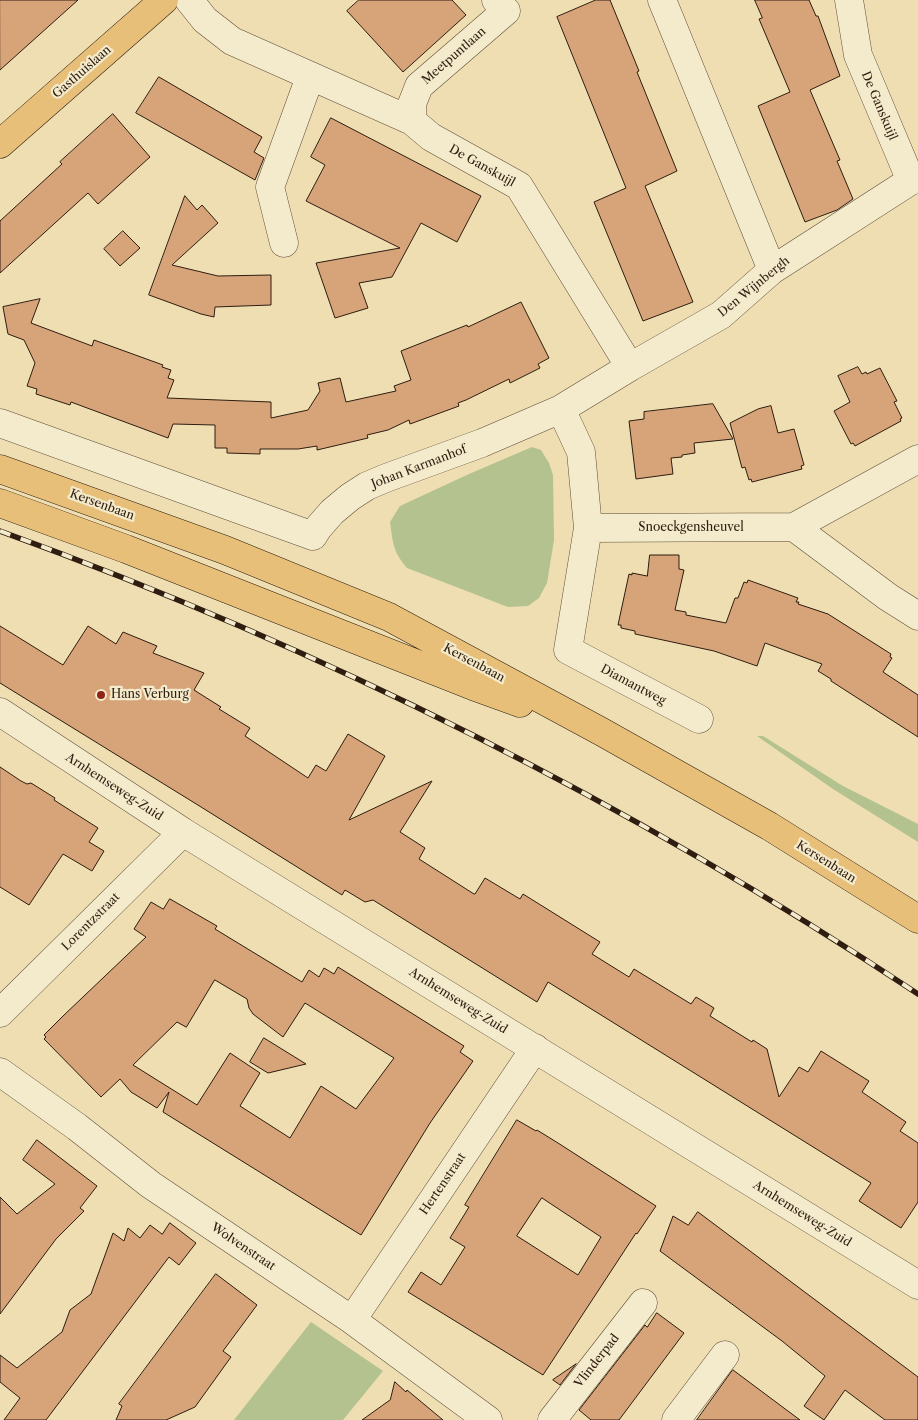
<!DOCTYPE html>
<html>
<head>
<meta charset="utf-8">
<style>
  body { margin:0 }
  canvas { display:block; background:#eedeb1 }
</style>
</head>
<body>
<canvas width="918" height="1420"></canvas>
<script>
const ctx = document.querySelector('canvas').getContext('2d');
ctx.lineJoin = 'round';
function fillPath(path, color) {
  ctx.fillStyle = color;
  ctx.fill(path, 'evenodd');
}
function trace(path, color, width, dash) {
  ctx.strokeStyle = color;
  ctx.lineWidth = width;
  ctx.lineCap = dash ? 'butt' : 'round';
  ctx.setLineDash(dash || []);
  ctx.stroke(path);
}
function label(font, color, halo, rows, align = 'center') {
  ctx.font = font + ' "Libre Caslon Text",serif';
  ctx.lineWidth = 4.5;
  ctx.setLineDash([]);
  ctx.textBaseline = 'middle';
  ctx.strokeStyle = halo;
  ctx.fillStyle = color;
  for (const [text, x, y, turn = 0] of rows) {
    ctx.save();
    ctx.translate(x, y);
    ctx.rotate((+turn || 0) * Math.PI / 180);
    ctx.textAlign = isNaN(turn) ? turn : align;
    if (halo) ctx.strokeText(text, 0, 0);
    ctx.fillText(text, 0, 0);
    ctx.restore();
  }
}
fillPath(new Path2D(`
  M532 447 541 450 549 463 553 475 554 540 547 583 539 598 528 606 508 607 407 568C393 552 393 543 390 522L400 506 469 474Z
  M757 736H763L843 786 918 824V842L833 789Z
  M311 1322 383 1371 343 1420H234Z`), '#b3c28f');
const building = new Path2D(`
  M0 0H78L0 70Z
  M359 0H452L466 15 403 72 347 11Z
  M596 0H610L639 71 637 72 677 171 645 186 693 302 643 321 594 202 626 188 557 17Z
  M755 0H809L816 16H818L840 76 810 90 840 160 837 161 853 199 837 210 805 222 758 106 790 92 759 19 762 18Z
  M159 77 262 137 254 152 264 158 255 180 136 113Z
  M113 114 150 157 98 204 88 193 0 273V221L62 164 60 162Z
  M331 118 481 196 457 242 421 223 392 277 359 283 368 308 335 318 316 263 400 248 306 201 325 165 311 157Z
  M185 196 197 210 202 205 218 223 172 265 218 276 271 275V305L215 307 214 317 201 314 149 295Z
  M123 231 140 248 120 266 104 249Z
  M40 299 31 323 92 346 94 340 163 365 162 367 171 370 168 378 174 380 167 398 271 402V418L308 410 320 391 318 383 340 378 346 402 396 391 394 386 411 380 401 351 467 325 468 327 521 302 549 358 538 364 540 368 510 383 509 379 466 400 458 403 459 406 410 424 409 420 388 430 367 435 368 438 317 450V446L298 449H260V454L227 453V448H215V425L173 424 168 438 71 402 70 405 36 394 37 389 27 386 35 363 24 340 8 334 3 307Z
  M858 367 862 374 866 372 867 374 880 368 897 401 894 402 902 418 900 419 901 421 855 446 853 443 851 444 834 411 850 402 838 376Z
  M713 404 733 439 694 443 695 453 682 455V457L671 458 673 474 636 479 629 421 644 419V412Z
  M771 406 778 433 794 429 804 465 801 466 802 469 752 482 751 479 749 480 745 467 742 468 730 423 758 409Z
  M650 555H679V569L684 570 675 610 686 612V615L726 623 735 598H738L744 582 747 583 748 580 798 598 796 602H799L798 604 828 614 891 654 890 657 892 658 883 672 918 695V737L831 681V679L818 671 822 664 765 643 757 666 714 651 635 634V631L621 628V625H618L629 574 632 575V573L647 576Z
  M0 626 63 665 88 626 116 644 123 632 157 646 153 653 204 673 194 690 221 707 219 709 250 728 245 736 308 778 316 765 326 771 348 734 385 756 349 820 432 781 400 832 425 848 419 859 474 894H475L485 878 520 899 523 894 600 942 592 954 629 977 634 969 691 1004 696 997 714 1008 710 1016 752 1042 753 1040 767 1049 779 1097 799 1067 808 1072 821 1051 869 1081 862 1092 906 1122 900 1131 918 1143V1202L901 1228 859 1201 871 1183 548 982 537 1002 373 900 365 902 345 890 342 895 193 802 0 683Z
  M0 767 21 781 27 784 31 783 55 798 54 800 98 828 89 842 104 851 92 871 63 854 29 905 0 887Z
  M170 899 217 926 215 929 302 982 309 970 319 977 324 968 334 974 338 967 464 1046 460 1052 473 1061 430 1123 361 1235 163 1112 169 1092 157 1108 131 1092 120 1079 101 1097 44 1039 46 1037 44 1035 63 1016 146 937 134 929 151 902 163 909ZM215 980 247 999 249 1008 253 1014 283 1037 305 1003 394 1058 356 1109 321 1086 290 1138 240 1106 260 1073 230 1053 197 1105 133 1065 177 1022 186 1027Z
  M264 1038 306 1064 268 1073 250 1062Z
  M517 1120 536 1131 537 1130 558 1143 656 1206 637 1234 636 1233 543 1375 408 1292 421 1272 441 1285 465 1247 450 1238 469 1207 465 1205ZM542 1198 601 1237 578 1275 517 1236Z
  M37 1140 97 1186 80 1208 84 1211 56 1239 0 1314V1197L17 1214 55 1184 23 1160Z
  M698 1212 918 1377V1420H885L845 1390 824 1420 804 1406 825 1376 782 1341 660 1251 673 1216 688 1225Z
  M170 1223 196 1243 179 1265 169 1257 46 1420H4L20 1398 0 1382V1355L17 1368 62 1332 70 1310 91 1294 113 1233 124 1241 128 1228 140 1238 150 1225 162 1234Z
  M216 1274 257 1305 223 1351 231 1357 195 1407 166 1420H116L122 1406 119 1404Z
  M657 1313 684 1333 619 1420H591L579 1410 645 1325 647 1327Z
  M576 1364 560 1385 553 1380Z
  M733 1370 800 1420H697Z
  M395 1382 406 1392 407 1390 443 1420H362L390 1400Z`);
fillPath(building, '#d7a379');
trace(building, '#2e1d10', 1);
const minor = new Path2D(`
  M189 0 205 20 232 41 412 121 431 137 519 186 630 367
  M662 0 772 270
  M849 0 858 55 911 181
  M412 121V104L419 86 506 11 496 0
  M284 243 270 187 310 77
  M561 409 581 452 588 528 568 650 699 719
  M0 423 313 536 318 528 332 512 350 497 367 486 386 478 482 443 561 409 630 367 721 315 772 270 918 176
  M794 527 918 459
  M588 528 794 527 888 597 918 616
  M0 712 183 832 918 1285
  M0 1013 183 832
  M0 1072 77 1127 151 1185 352 1320 488 1420
  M352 1320 535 1048
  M552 1420 643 1303
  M676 1420 725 1355`);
const major = new Path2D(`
  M0 144 164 0
  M0 469 225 550 389 617 602 732 769 826 918 919
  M0 503 126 549 473 686 520 703`);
trace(minor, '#5e4d38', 29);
trace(major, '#2e1d10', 29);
trace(minor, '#f4eacc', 28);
trace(major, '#e7bf78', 28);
const rail = new Path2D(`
  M0 531C323 648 632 804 918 994`);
trace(rail, '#2e1d10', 5.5);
trace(rail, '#f4eacc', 4, [11]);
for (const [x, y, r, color] of [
  [101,695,5,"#8f2418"]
]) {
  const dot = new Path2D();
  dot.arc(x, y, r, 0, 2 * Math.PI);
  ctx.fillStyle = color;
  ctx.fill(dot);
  trace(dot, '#f4eacc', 2);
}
label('12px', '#2e1d10', '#f4eacc', [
  ["Meetpuntlaan",454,56,-41],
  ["Gasthuislaan",82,72,-41],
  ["De Ganskuijl",879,106,67],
  ["De Ganskuijl",482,166,29],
  ["Den Wijnbergh",754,287,-39],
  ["Johan Karmanhof",419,467,-21],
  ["Kersenbaan",102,505,20],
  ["Snoeckgensheuvel",691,528],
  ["Kersenbaan",474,663,28],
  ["Diamantweg",633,685,28],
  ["Arnhemseweg-Zuid",114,787,33],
  ["Kersenbaan",826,862,32],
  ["Lorentzstraat",91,922,-45],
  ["Arnhemseweg-Zuid",458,1001,32],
  ["Hertenstraat",443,1184,-56],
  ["Arnhemseweg-Zuid",802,1214,32],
  ["Wolvenstraat",243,1247,34],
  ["Vlinderpad",597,1361,-52]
]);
label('12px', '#2e1d10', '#f4eacc', [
  ["Hans Verburg",111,695]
], 'left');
</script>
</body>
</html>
